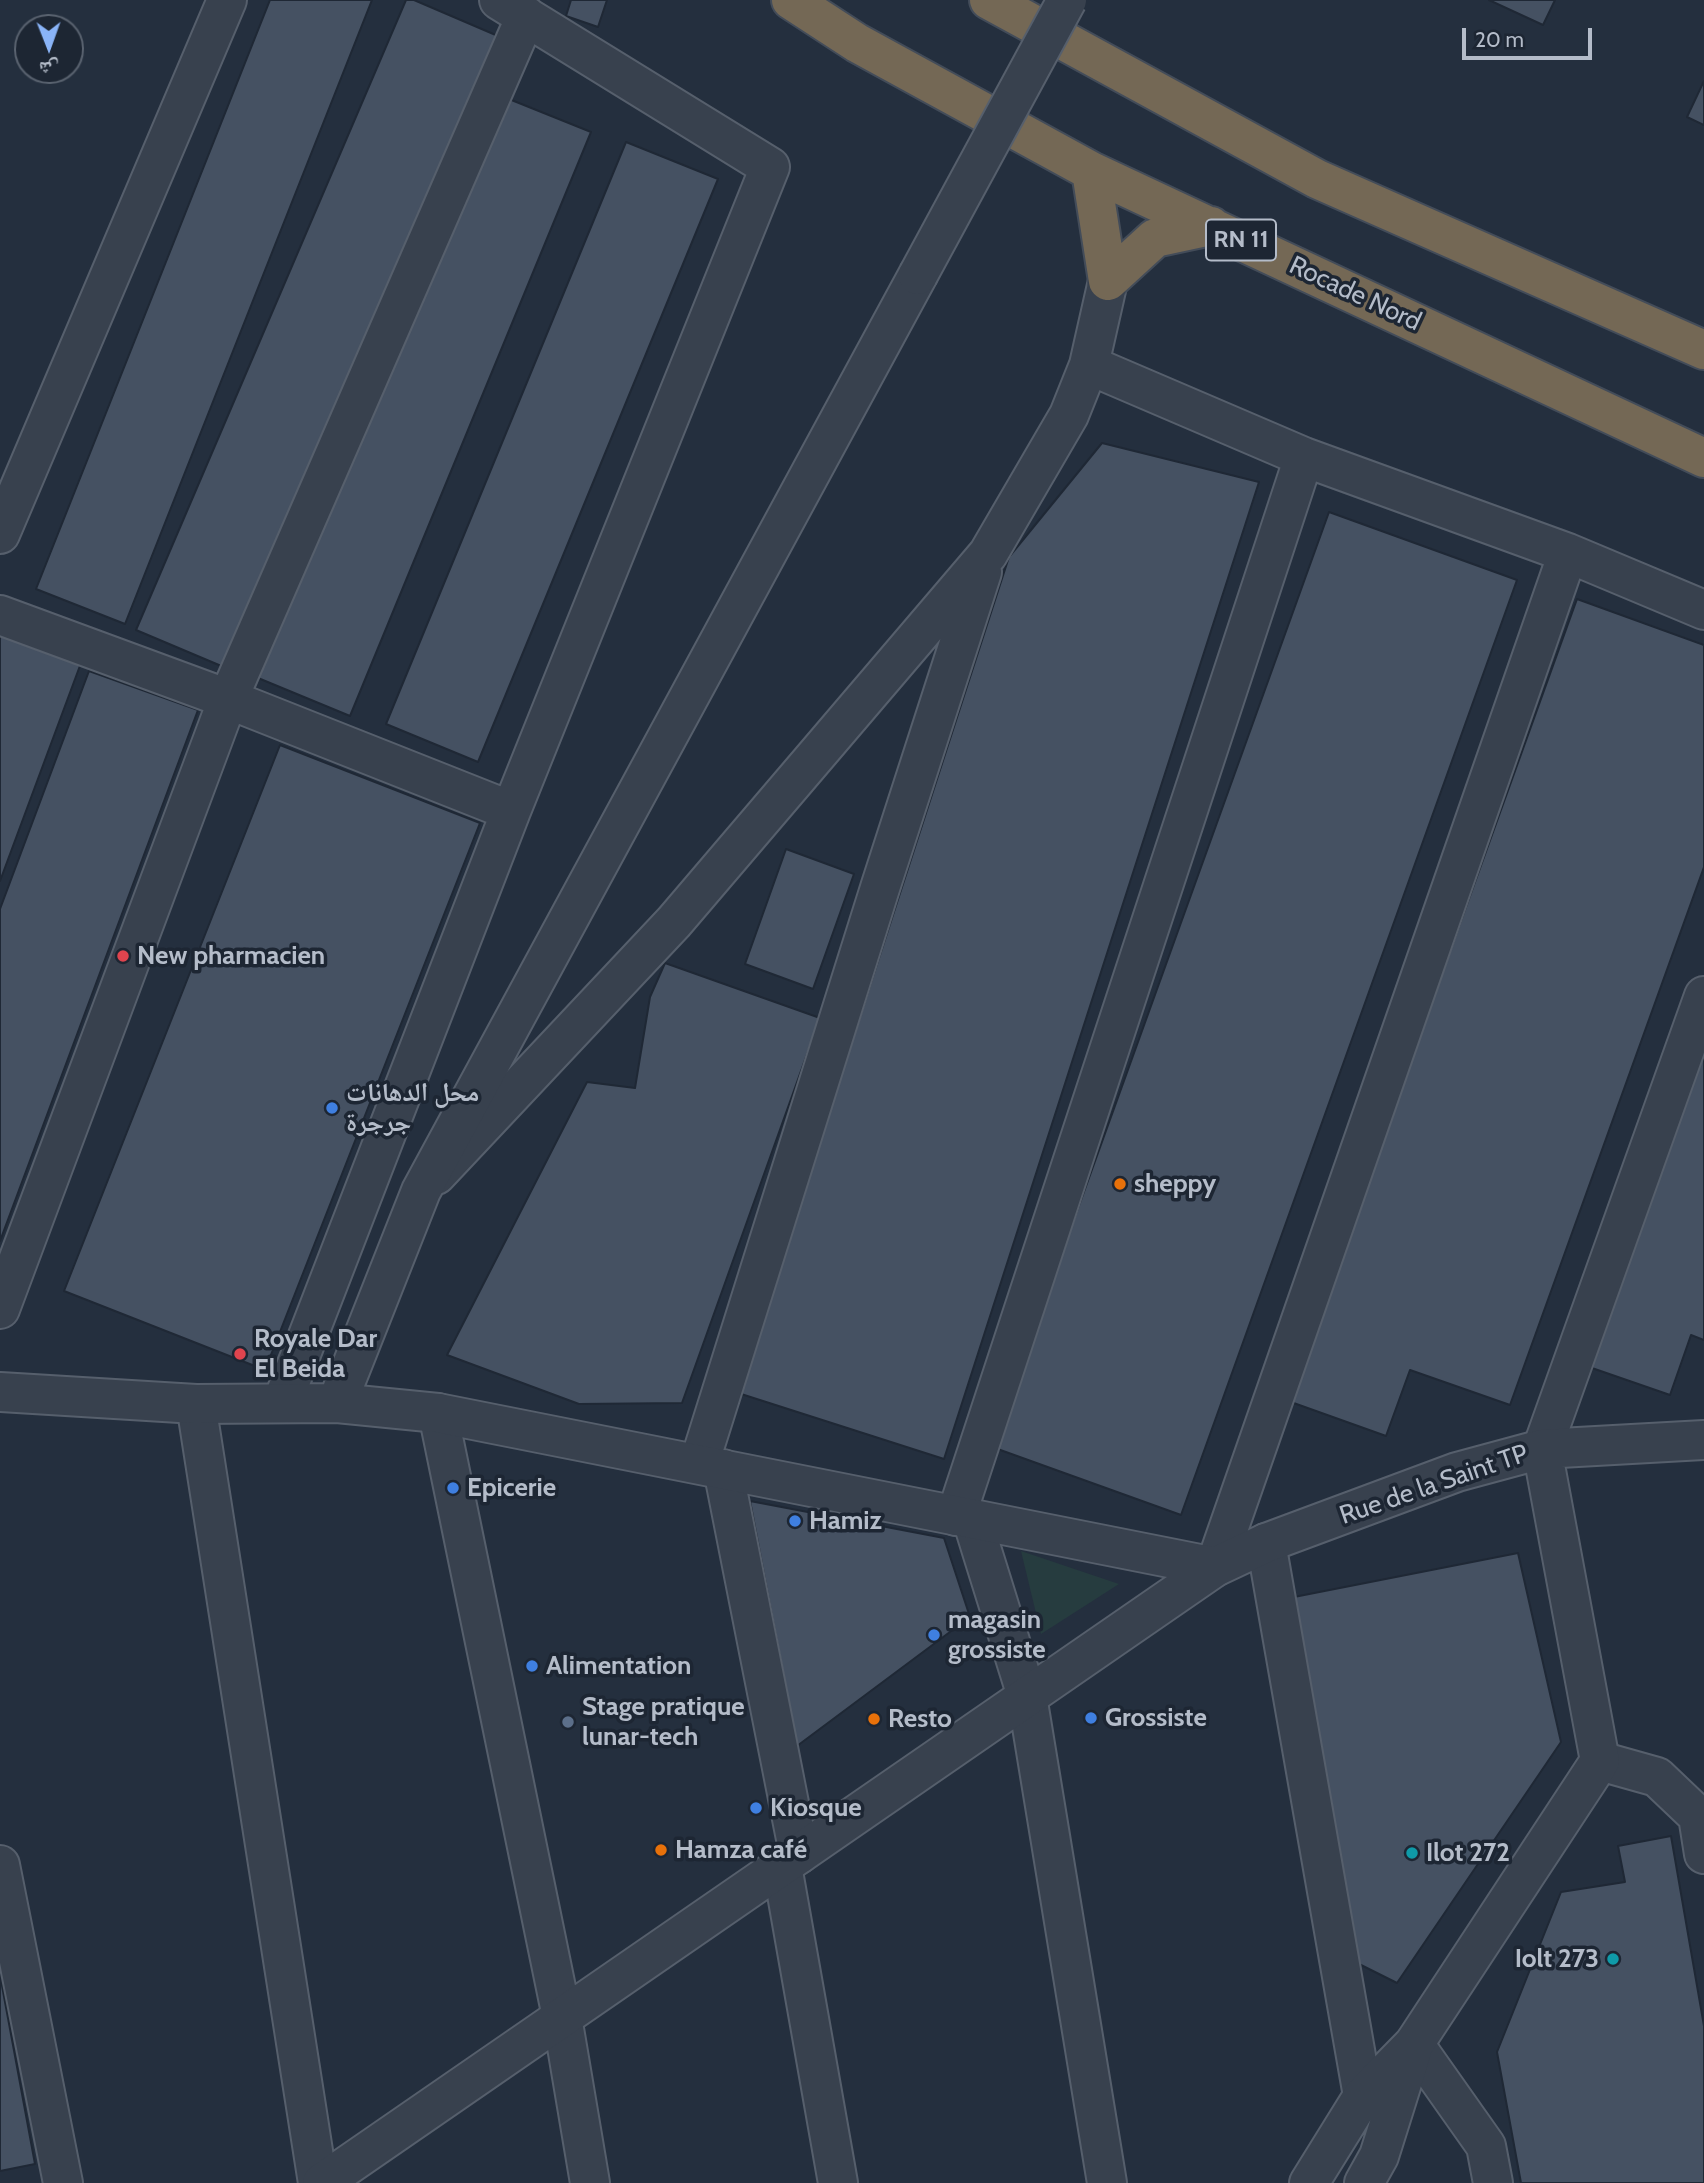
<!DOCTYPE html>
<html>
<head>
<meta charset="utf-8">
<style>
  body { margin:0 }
  #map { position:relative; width:1704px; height:2183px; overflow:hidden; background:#242f3e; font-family:Cabin,"Noto Naskh Arabic",sans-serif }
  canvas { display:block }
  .north { position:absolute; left:14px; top:14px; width:70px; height:70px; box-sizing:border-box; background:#1d2633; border:2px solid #59626f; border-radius:50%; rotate:179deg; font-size:19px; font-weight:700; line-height:28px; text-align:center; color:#b4bcc9 }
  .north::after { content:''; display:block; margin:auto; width:24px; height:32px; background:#8ab4f8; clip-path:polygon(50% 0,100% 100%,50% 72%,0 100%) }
  .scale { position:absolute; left:1462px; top:28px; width:130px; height:32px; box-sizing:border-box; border:4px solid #b4bcc9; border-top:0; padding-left:9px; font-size:21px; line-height:24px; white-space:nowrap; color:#b4bcc9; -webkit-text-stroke:5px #1d2633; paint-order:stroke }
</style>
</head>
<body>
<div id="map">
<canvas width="1704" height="2183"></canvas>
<div class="north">ش</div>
<div class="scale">20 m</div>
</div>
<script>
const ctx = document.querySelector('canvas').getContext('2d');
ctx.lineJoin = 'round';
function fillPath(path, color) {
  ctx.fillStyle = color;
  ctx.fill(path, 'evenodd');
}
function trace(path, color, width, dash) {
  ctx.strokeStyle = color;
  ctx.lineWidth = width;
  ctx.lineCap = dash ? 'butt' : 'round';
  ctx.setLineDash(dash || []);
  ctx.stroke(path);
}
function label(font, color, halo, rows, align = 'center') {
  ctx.font = font + ' Cabin,"Noto Naskh Arabic",sans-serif';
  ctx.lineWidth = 7;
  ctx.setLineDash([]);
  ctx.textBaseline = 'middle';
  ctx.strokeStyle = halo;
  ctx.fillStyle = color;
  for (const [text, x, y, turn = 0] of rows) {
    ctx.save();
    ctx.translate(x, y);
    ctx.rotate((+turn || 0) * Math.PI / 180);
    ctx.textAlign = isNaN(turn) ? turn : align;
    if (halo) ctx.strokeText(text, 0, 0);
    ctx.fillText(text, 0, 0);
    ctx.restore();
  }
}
fillPath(new Path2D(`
  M1021 1551 1119 1584 1041 1634Z`), '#263c3f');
const building = new Path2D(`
  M270 0H372L125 624 36 589Z
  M406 0H414L498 36 226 668 136 630Z
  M571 0H607L598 27 566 16Z
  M1489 0H1555L1543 25Z
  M1704 81V125L1687 117Z
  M499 95 591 132 350 716 258 678Z
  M626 142 718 179 478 762 386 724Z
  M1102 443 1259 482 944 1459 738 1393 1009 557Z
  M1329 512 1517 580 1181 1515 992 1447Z
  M1577 599 1704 645V867L1510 1405 1410 1370 1386 1436 1288 1401Z
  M0 632 81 663 0 881Z
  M89 671 198 710 0 1241V909Z
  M280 745 480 823 265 1370 64 1291Z
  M786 849 854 874 813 989 745 964Z
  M665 963 820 1018 682 1403 579 1404 447 1355 587 1082 635 1088 650 997Z
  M1704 1042V1340L1691 1335 1670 1395 1589 1367Z
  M750 1501 944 1538 970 1617 797 1746Z
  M1518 1553 1561 1742 1397 1983 1357 1963 1294 1597Z
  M1671 1836 1704 2026V2183H1521L1497 2052 1561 1892 1625 1882 1618 1846Z
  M0 1975 35 2164 0 2171Z`);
fillPath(building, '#455162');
trace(building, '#1f2835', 2);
const minor = new Path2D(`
  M1089 365 1304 457 1568 553 1704 610
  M0 534 227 0
  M0 615 228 699 511 811
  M436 1175 674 922 988 554 1069 415 1089 365 1108 281
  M0 1309 228 699 526 16
  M282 1403 511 811 770 167 499 0
  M196 1404 318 2183
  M438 1413 562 2017 590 2183
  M1542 1449 1704 996
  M699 1464 880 888 982 572
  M723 1469 799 1854
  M956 1516 1304 457
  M972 1519 1027 1696 1107 2183
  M1266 1543 1363 2096
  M1215 1567 1568 553
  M1600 1761 1657 1777 1698 1816 1704 1854
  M0 1865 63 2183
  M782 1866 838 2183
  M1414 2044 1486 2146 1493 2183`);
const tertiary = new Path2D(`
  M0 1392 196 1404 337 1403 438 1413 1215 1567
  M337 1403 421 1191 918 275
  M322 2183 1215 1567 1266 1543 1457 1472 1542 1449 1704 1440
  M1309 2183 1363 2096 1414 2044 1600 1761 1542 1449
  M1364 2183 1379 2156 1412 2051`);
const motorway = new Path2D(`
  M791 0 857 43 1091 171 1704 458
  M989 0 1317 179 1704 350
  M1091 171 1108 281
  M1108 281 1155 238 1211 226`);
trace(minor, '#565f6c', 42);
trace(tertiary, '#565f6c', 42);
trace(motorway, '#434c59', 42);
trace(minor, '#38414e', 38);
trace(tertiary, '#38414e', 38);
trace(motorway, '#746855', 38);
const tertiaryBridge = new Path2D(`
  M918 275 1067 0`);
trace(tertiaryBridge, '#565f6c', 42, []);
trace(tertiaryBridge, '#38414e', 38);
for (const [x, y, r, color] of [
  [123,956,7,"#e0444e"],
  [332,1108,7,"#3f7fe0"],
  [1120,1184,7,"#e8710a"],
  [240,1354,7,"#e0444e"],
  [453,1488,7,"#3f7fe0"],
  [795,1521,7,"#3f7fe0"],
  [934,1635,7,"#3f7fe0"],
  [532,1666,7,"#3f7fe0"],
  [1091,1718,7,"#3f7fe0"],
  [874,1719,7,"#e8710a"],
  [568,1722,7,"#5c6f8a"],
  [756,1808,7,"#3f7fe0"],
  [661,1850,7,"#e8710a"],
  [1412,1853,7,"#0f9aa8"],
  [1613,1959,7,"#0f9aa8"]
]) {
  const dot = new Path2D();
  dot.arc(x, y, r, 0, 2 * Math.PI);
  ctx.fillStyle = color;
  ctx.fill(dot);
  trace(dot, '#1d2633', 2.5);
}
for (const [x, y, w] of [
  [1241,240,70]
]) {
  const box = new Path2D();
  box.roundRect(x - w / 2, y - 20.5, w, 41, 5);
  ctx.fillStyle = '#1d2633';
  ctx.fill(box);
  trace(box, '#b4bcc9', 2);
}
label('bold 24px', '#b4bcc9', null, [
  ["RN 11",1241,240]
]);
label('26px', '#b4bcc9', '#1d2633', [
  ["Rocade Nord",1355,294,25],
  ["Rue de la Saint TP",1434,1485,-19]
]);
label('bold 26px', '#b4bcc9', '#1d2633', [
  ["New pharmacien",137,956],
  ["محل الدهانات",346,1093],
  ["جرجرة",346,1123],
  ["sheppy",1134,1184],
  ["Royale Dar",254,1339],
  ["El Beida",254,1369],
  ["Epicerie",467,1488],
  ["Hamiz",809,1521],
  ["magasin",948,1620],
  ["grossiste",948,1650],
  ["Alimentation",546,1666],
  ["Stage pratique",582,1707],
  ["lunar-tech",582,1737],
  ["Grossiste",1105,1718],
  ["Resto",888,1719],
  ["Kiosque",770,1808],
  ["Hamza café",675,1850],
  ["Ilot 272",1426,1853],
  ["Iolt 273",1599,1959,"right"]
], 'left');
</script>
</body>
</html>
